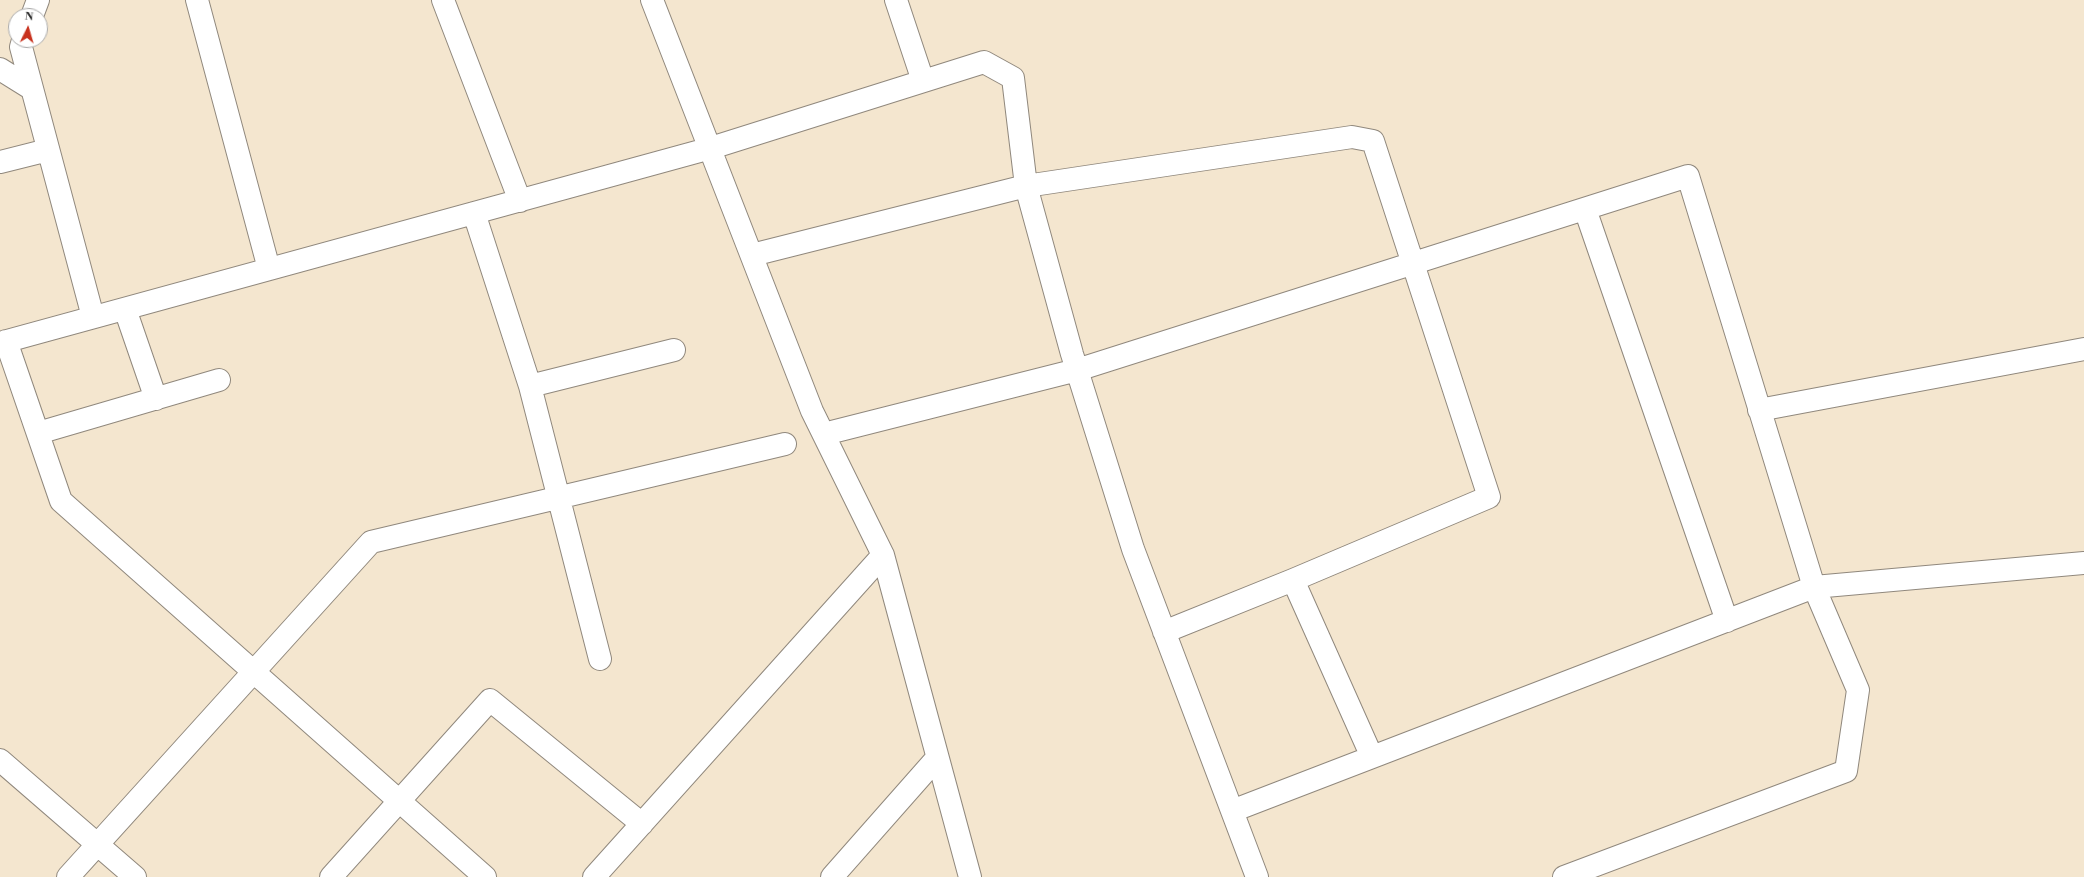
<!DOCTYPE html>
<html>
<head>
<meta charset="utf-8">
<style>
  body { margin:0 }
  #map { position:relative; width:2084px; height:877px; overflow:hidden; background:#f4e6cf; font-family:"Libre Bodoni",serif }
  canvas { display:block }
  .north { position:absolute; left:8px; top:8px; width:40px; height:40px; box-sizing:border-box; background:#fff; border:1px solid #aaa; border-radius:50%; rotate:5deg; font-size:11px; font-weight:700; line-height:16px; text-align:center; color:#2b2b2b }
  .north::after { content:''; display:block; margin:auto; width:14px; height:18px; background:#c8321e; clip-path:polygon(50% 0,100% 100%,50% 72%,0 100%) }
</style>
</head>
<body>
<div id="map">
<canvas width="2084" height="877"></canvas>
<div class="north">N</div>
</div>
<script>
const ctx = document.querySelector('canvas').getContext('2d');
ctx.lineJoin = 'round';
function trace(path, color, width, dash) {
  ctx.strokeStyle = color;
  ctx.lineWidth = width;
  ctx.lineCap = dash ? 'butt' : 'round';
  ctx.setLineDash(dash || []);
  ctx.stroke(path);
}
const street = new Path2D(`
  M197 0 269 269
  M443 0 520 201
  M652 0 812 411 883 555 970 877
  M896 0 923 81
  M32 16 38 0
  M23 40 21 47 93 317
  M0 69 32 89
  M0 162 48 150
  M1585 209 1727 621
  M474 213 530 386 600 659
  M752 255 1026 186 1352 137 1373 141 1489 497 1293 580 1164 632
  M125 309 156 399
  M6 341 61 501 485 877
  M0 343 711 148 984 62 1013 78 1026 186 1072 354 1133 549 1257 877
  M530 386 674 350
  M1759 410 2084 349
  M38 433 219 380
  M824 434 1077 370 1688 176 1814 587 1858 690 1846 771 1564 877
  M1293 580 1372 757
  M0 760 135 877
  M1232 811 1814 587 2084 563
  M68 877 371 542 785 444
  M331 877 490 700 642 824
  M594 877 883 555
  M832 877 937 758`);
trace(street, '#90887d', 24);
trace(street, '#fff', 22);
</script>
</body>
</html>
